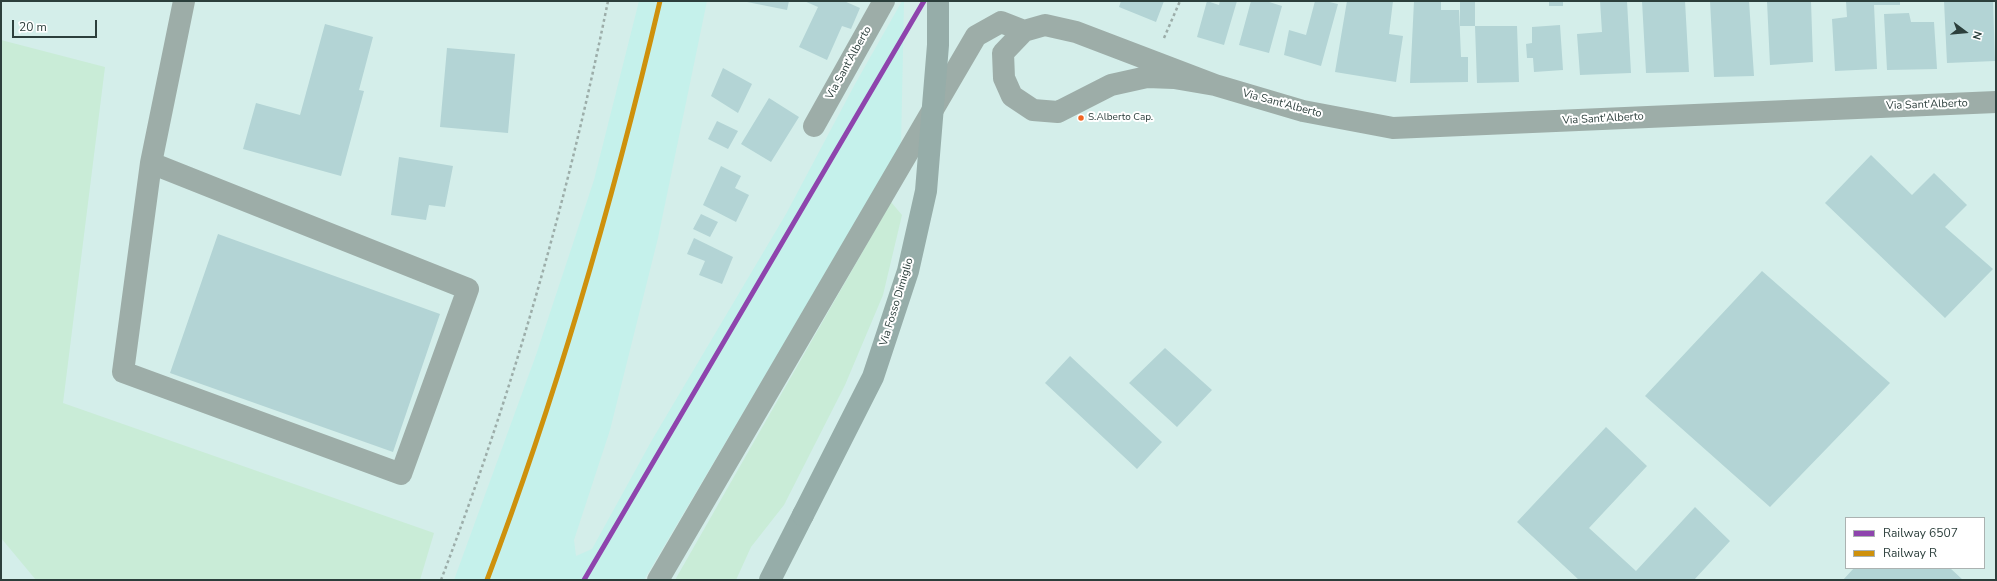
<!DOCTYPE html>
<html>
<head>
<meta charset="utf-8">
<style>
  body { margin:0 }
  #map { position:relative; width:1997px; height:581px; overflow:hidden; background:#d4eeea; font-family:"Nunito Sans",sans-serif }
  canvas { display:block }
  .frame { position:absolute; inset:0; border:2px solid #2c3f3c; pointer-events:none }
  .legend { position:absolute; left:1845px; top:517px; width:140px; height:52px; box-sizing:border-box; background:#fff; border:1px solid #abb2b1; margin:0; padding:5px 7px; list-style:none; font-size:12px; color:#2c3f3c }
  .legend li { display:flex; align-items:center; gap:8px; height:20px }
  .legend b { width:20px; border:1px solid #abb2b1 }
  .north { position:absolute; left:1945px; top:12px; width:40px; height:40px; -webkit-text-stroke:3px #fff; paint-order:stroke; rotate:106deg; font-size:11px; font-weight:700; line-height:16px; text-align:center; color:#2c3f3c }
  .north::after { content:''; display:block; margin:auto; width:14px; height:18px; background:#2c3f3c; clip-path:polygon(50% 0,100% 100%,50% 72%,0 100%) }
  .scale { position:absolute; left:12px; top:20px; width:85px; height:18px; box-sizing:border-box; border:2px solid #2c3f3c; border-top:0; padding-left:5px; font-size:12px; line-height:14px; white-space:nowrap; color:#2c3f3c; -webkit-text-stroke:3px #fff; paint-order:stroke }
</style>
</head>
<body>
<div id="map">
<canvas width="1997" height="581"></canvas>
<div class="frame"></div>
<ul class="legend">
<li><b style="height:5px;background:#8e44ad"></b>Railway 6507</li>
<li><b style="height:5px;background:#ce910c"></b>Railway R</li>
</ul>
<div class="north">N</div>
<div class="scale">20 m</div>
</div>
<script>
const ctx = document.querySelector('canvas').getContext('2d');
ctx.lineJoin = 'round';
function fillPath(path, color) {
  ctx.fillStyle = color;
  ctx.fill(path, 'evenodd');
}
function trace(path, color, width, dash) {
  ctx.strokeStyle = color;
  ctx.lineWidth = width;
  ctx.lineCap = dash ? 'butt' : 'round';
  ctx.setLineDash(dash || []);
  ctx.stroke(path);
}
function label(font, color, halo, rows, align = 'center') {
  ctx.font = font + ' "Nunito Sans",sans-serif';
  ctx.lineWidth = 4;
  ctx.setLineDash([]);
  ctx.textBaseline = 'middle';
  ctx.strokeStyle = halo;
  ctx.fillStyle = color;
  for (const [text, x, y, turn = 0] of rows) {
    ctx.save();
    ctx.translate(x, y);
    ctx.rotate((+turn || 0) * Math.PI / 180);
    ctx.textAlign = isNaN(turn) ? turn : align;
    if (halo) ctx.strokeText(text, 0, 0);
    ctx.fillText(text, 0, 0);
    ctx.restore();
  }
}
fillPath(new Path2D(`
  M639 1H707L658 238 610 430 574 540 576 556 592 549 652 440 786 214 855 84 902 1H904L901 146 644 580H454L536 355 594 180Z`), '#c5f1eb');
fillPath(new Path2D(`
  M1 40 105 67 63 403 434 533 420 580H36L1 538Z
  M891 202 902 215 883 295 845 385 784 505 751 547 736 580H675Z`), '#c9ecd7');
fillPath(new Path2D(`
  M742 1H789L787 10Z
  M804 1H844L860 8 851 29 842 26 827 60 799 47 818 7Z
  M1121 1H1164L1156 22 1119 7Z
  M1207 1 1219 5 1220 1H1237L1224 45 1197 37Z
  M1251 1H1266L1282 6 1269 53 1239 45Z
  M1315 1H1325L1338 4 1321 66 1284 55 1289 30 1306 35Z
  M1347 1H1393L1389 34 1403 36 1396 82 1335 72Z
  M1414 1H1441V10H1459L1461 57H1468V82L1410 83Z
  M1460 1H1475V26H1517L1519 82 1477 83 1475 26H1460Z
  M1549 1H1563V6H1549Z
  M1600 1H1627L1631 73 1580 75 1577 34 1602 32Z
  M1642 1H1685L1689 72 1646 73Z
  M1710 1H1749L1754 76 1714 77Z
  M1767 1H1811L1813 62 1770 65Z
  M1846 1H1900V5H1874L1877 69 1835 71 1832 19 1847 17Z
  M1944 1H1993L1995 61 1947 63Z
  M1909 13 1911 22H1934L1937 69 1887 70 1884 14Z
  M325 24 373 37 359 90 364 91 341 176 243 149 256 103 300 115Z
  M1560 25 1563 70 1534 72 1533 58H1527L1526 44 1532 43V27Z
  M447 48 515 54 508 133 440 127Z
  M723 68 752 84 738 113 711 96Z
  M769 98 799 117 771 162 741 144Z
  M717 121 738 131 728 149 708 139Z
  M1871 155 1912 195 1934 173 1967 205 1945 227 1993 269 1945 318 1825 203Z
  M399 157 453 166 445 207 429 205 426 220 391 215Z
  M721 166 741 176 735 188 749 195 736 222 703 205Z
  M701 214 718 222 710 237 693 229Z
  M218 234 440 314 393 452 170 373Z
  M694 238 733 257 722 284 699 275 705 261 687 254Z
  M1762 271 1890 383 1770 507 1645 396Z
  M1165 348 1212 390 1177 427 1129 383Z
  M1070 356 1162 442 1137 469 1045 383Z
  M1606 427 1647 466 1589 528 1636 571 1695 507 1730 541 1694 580H1579L1517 522Z
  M1854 568H1950L1963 580H1843Z`), '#b3d4d5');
trace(new Path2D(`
  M1164 38 1180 1
  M441 580C513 392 568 198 608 1`), '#9cada9', 2.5, [3, 3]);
trace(new Path2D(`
  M1215 85 1174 78 1147 77 1111 85 1058 112 1033 110 1012 96 1004 78 1003 53 1024 31 1045 25 1076 32 1215 85 1303 111 1393 128 1996 102
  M814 126 884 1
  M151 163 468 289 401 474 123 372 151 163 184 1
  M658 580 976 36 1001 22 1024 31`), '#9dada8', 22);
trace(new Path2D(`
  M770 580 803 515`), '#96ada9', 22);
trace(new Path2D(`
  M803 515 873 377 908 271 926 191 938 45V1`), '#96ada9', 22);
trace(new Path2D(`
  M584 580 924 1`), '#8e44ad', 5);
trace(new Path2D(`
  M487 580C558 392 614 197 660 1`), '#ce910c', 5);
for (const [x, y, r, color] of [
  [1081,118,3.5,"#f26522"]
]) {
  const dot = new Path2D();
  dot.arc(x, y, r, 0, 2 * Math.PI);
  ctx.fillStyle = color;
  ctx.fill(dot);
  trace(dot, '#fff', 1.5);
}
label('10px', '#2c3f3c', '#fff', [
  ["S.Alberto Cap.",1088,118]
], 'left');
label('11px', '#2c3f3c', '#fff', [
  ["Via Sant'Alberto",849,63,-61],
  ["Via Sant'Alberto",1282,104,15],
  ["Via Sant'Alberto",1927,105,-2],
  ["Via Sant'Alberto",1603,119,-3],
  ["Via Fosso Dimiglio",897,302,-73]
]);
</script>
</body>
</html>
